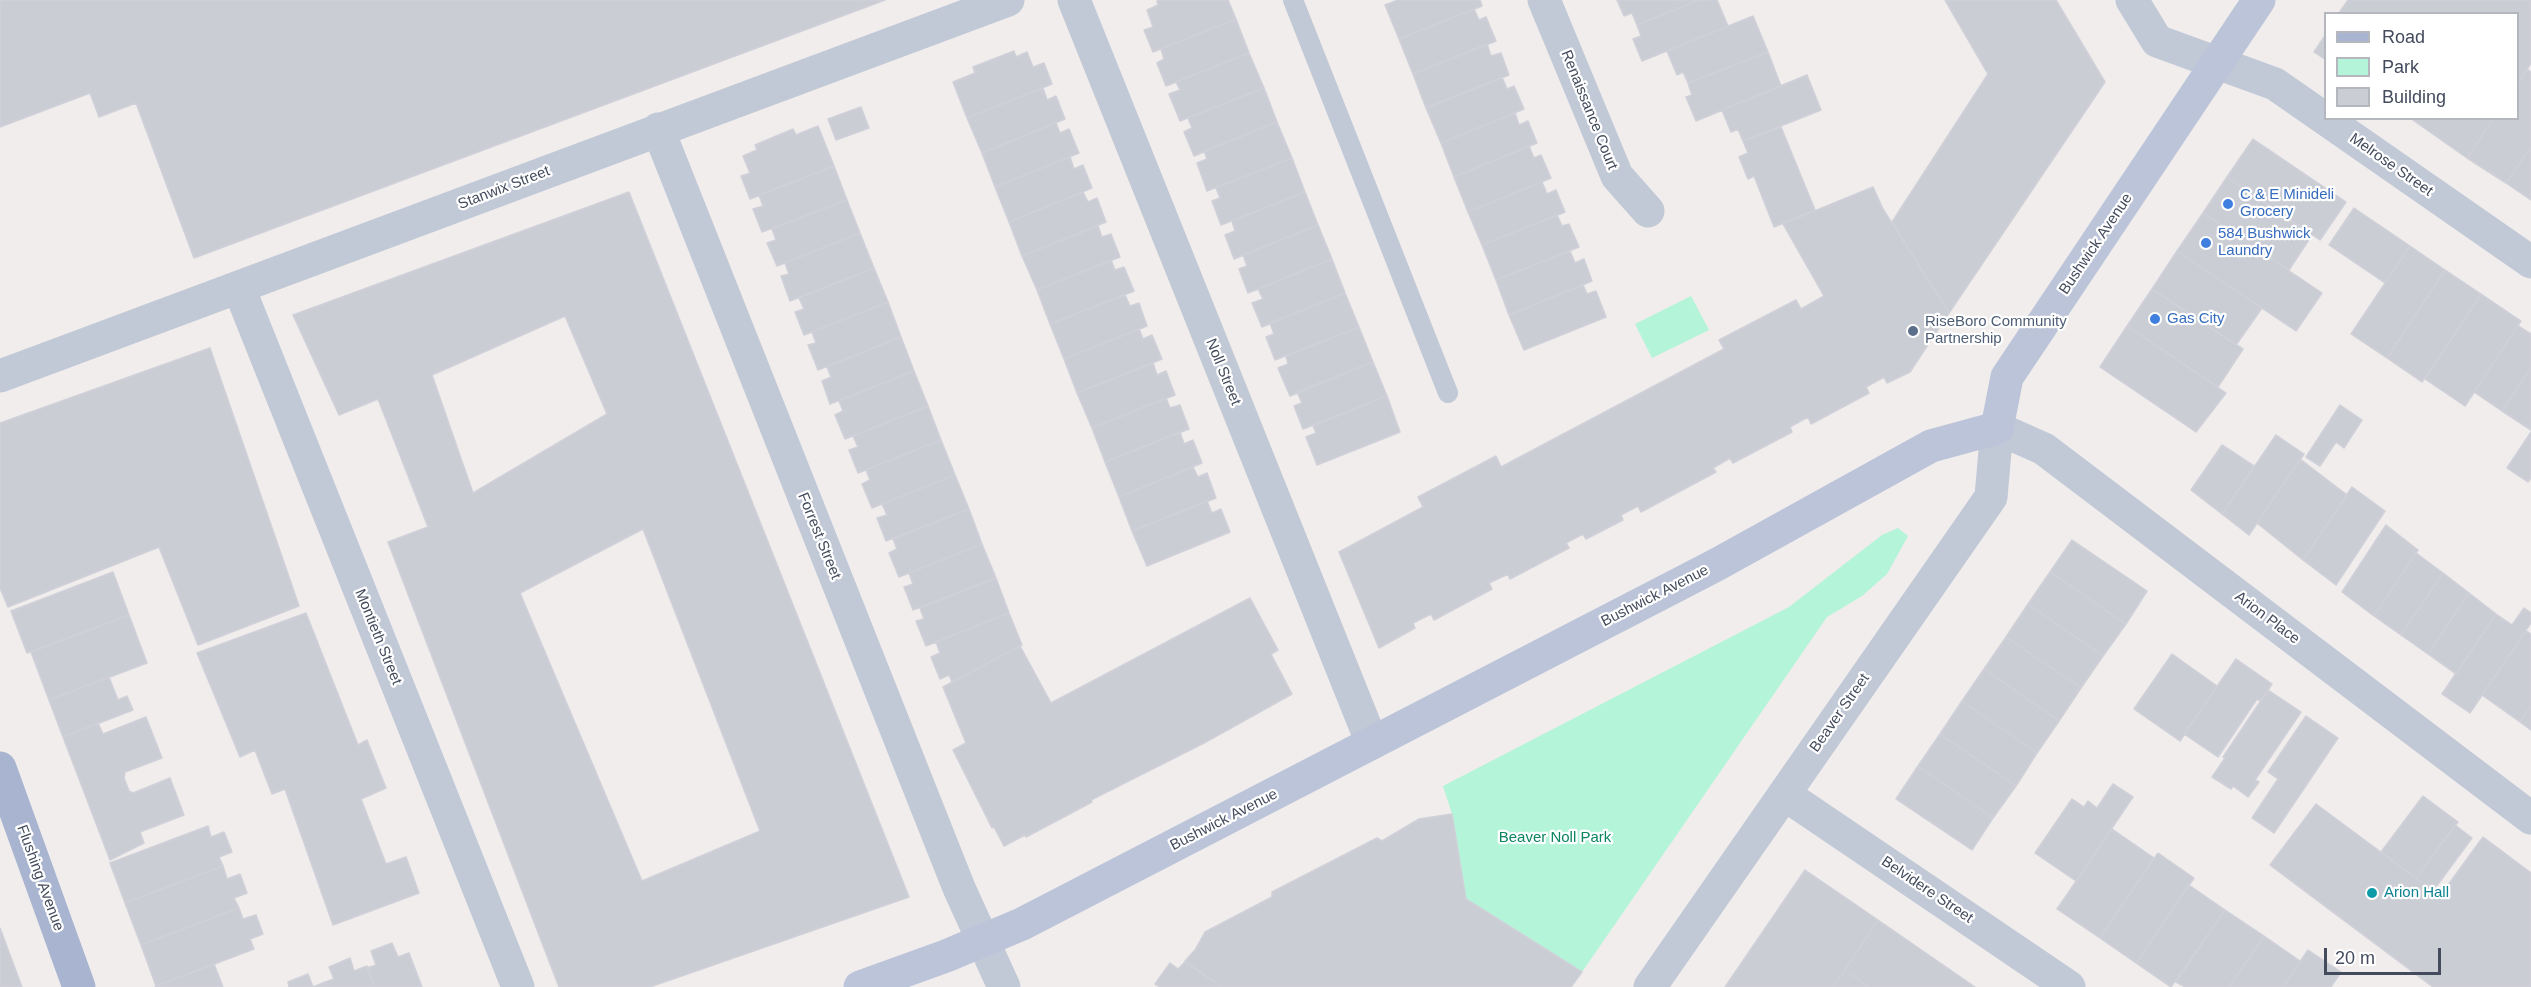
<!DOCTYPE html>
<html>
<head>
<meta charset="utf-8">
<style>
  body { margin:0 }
  #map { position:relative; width:2531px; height:987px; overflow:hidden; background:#f0edec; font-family:Helvetica,sans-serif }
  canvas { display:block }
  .legend { position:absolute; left:2324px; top:12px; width:195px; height:108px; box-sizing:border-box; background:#fff; border:2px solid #b4b7be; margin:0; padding:8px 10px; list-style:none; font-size:18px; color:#434b5c }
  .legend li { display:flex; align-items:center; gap:12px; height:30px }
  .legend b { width:30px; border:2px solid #b4b7be }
  .scale { position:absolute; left:2324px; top:948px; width:117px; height:27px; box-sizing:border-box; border:3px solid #434b5c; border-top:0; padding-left:8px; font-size:18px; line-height:21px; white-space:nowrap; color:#434b5c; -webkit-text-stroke:4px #fff; paint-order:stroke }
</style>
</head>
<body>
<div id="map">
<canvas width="2531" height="987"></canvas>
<ul class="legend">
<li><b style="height:8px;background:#a8b4d0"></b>Road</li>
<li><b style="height:16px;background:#b4f4d9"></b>Park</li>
<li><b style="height:16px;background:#cbcdd5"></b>Building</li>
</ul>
<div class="scale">20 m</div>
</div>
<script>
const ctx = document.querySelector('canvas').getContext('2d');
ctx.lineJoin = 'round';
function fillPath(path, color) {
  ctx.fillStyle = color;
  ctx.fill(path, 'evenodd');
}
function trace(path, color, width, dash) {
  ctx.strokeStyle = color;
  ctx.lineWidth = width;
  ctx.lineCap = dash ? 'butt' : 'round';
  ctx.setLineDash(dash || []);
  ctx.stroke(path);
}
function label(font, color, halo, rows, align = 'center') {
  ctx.font = font + ' Helvetica,sans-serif';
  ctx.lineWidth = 4.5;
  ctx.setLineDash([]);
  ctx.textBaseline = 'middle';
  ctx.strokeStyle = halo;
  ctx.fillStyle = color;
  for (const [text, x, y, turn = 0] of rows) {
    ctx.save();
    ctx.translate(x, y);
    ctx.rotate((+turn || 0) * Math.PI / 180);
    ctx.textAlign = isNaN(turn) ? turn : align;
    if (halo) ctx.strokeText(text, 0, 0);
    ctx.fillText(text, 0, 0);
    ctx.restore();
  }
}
fillPath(new Path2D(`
  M1691 296 1709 330 1652 358 1635 324Z
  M1898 528 1908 536 1887 574 1862 596 1827 617 1582 972 1466 899 1452 814 1443 786 1789 607 1882 535Z`), '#b4f4d9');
const building = new Path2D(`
  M0 0H885L194 258 136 103 99 117 90 93 0 127Z
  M1160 0H1228L1236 19 1153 52 1144 30 1153 27 1147 10 1158 5 1157 1Z
  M1398 0H1480L1482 6 1399 39 1385 5Z
  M1617 0H1699L1637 25 1632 13 1624 16Z
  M1699 0H1717L1728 26 1642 61 1633 39 1641 36 1637 25Z
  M1945 0H2056L2105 82 1949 313 1892 222 1988 74Z
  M2348 0H2531V63L2518 84V14L2339 13Z
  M1474 9 1479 20 1486 17 1496 41 1413 74 1399 39Z
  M1753 16 1768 52 1688 83 1683 72 1677 75 1667 51Z
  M1236 19 1249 53 1166 86 1157 63 1164 59 1161 49Z
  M2326 34V60L2314 52Z
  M1487 44 1491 56 1501 53 1509 75 1426 108 1413 74Z
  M1014 51 1016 57 1027 52 1033 67 1044 63 1052 84 967 118 953 82 975 73 973 67Z
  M1768 52 1781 86 1696 121 1686 97 1692 95 1688 83Z
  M1249 53 1264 88 1180 121 1169 94 1180 90 1176 82Z
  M2527 69 2531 72V147L2506 183 2467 158 2494 118H2518V84Z
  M1807 75 1821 110 1743 141 1738 129 1731 132 1722 110Z
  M1502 77 1507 89 1514 86 1524 109 1441 143 1426 108Z
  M1043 88 1047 100 1056 96 1065 119 982 153 967 118Z
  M1264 88 1277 122 1194 156 1184 132 1192 128 1188 118Z
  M861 107 869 128 836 140 828 119Z
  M1515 113 1519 125 1528 121 1537 143 1454 177 1441 143Z
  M2410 118H2494L2467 158Z
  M1277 122 1292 158 1207 191 1197 163 1207 159 1204 151Z
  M1056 123 1060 133 1069 129 1079 153 995 187 982 153Z
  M818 126 834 166 750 199 741 176 750 173 743 156 757 150 755 145 793 129 796 135Z
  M1781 127 1815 210 1774 227 1754 176 1748 179 1739 157 1748 153 1743 141Z
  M2253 139 2346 202 2320 240 2227 177Z
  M1529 146 1534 158 1541 155 1551 178 1468 212 1454 177Z
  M2531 147V200L2506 183Z
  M1070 157 1074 169 1083 165 1092 188 1009 222 995 187Z
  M1292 158 1305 192 1221 225 1212 201 1220 198 1216 188Z
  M834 166 847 200 762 232 753 209 763 206 759 195Z
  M2227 177 2312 235 2289 270 2203 213Z
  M1542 182 1547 194 1556 190 1565 212 1482 245 1468 212Z
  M1873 187 1883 209 1949 313 1910 372 1887 383 1884 377 1866 387 1869 393 1811 424 1808 417 1790 427 1792 432 1733 463 1730 458 1713 468 1716 472 1641 512 1638 506 1621 515 1623 520 1586 539 1583 534 1566 543 1569 548 1510 579 1508 574 1489 583 1492 589 1434 620 1431 614 1413 623 1415 628 1379 648 1339 552 1423 507 1418 497 1496 456 1501 467 1724 349 1719 340 1796 300 1801 309 1824 296 1783 224Z
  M629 192 909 897 650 987H559L388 542 428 527 378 399 339 415 293 315ZM565 316 607 414 473 493 432 375ZM643 529 760 831 642 881 520 593Z
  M1083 192 1088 202 1097 198 1106 222 1022 256 1009 222Z
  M1305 192 1318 225 1234 259 1225 235 1235 231 1232 221Z
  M847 200 860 233 777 266 767 243 776 240 772 229Z
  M2354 208 2410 246 2385 283 2329 245Z
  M2203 213 2322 293 2296 331 2177 251Z
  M1557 215 1562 226 1569 224 1579 247 1496 280 1482 245Z
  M1318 225 1332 259 1248 293 1239 269 1247 266 1243 255Z
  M1098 226 1102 237 1111 234 1120 257 1037 290 1022 256Z
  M860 233 874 268 790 301 781 276 789 274 785 263Z
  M2410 246 2445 270 2387 358 2351 334Z
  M1570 251 1575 263 1584 259 1592 281 1509 315 1496 280Z
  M2177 251 2262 308 2236 345 2152 289Z
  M1332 259 1345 293 1262 327 1252 303 1263 299 1258 289Z
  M1111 260 1115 270 1124 267 1134 291 1050 324 1037 290Z
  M874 268 888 302 804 335 795 312 804 309 799 298Z
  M2445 270 2481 294 2422 382 2387 358Z
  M1583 285 1587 294 1596 291 1606 317 1524 350 1509 315Z
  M2152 289 2243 349 2218 387 2127 326Z
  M1345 293 1359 327 1275 360 1266 337 1274 334 1270 323Z
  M2481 294 2521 321 2465 406 2425 379Z
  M1125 295 1130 306 1139 303 1147 326 1064 359 1050 324Z
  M888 302 901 337 818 370 808 345 816 343 812 332Z
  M2127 326 2226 393 2196 432 2100 367Z
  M2518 326 2531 334V368L2502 411 2474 392Z
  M1359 327 1373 362 1290 396 1278 368 1288 364 1286 356Z
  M1139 329 1143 339 1152 335 1162 359 1077 393 1064 359Z
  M901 337 914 371 830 404 822 381 831 377 827 367Z
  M210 348 299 606 198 645 159 547 8 607 0 588V423Z
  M1373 362 1387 396 1303 429 1294 406 1302 403 1297 392Z
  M1153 363 1157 375 1166 371 1175 395 1092 428 1077 393Z
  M2531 368V430L2502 411Z
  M914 371 928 406 845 439 835 415 843 411 839 401Z
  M1387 396 1400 432 1317 465 1306 437 1316 433 1313 426Z
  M1166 398 1170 408 1180 405 1189 429 1105 462 1092 428Z
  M2340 405 2362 420 2344 448 2336 442 2320 466 2306 457Z
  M928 406 941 440 858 473 849 450 858 447 853 436Z
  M1180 432 1184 444 1193 440 1202 463 1119 497 1105 462Z
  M2531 432V478L2528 482 2507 468Z
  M2276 435 2304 454 2249 535 2222 514Z
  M941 440 955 475 872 508 862 484 870 480 866 470Z
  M2222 445 2254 466 2222 514 2191 490Z
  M2300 459 2347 495 2303 560 2257 523Z
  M1193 467 1198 477 1207 473 1216 498 1132 531 1119 497Z
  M955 475 969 509 886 541 877 518 887 515 882 504Z
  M2352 487 2385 511 2336 585 2303 560Z
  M1207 501 1212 513 1221 509 1230 532 1147 566 1132 531Z
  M969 509 982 544 899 577 889 553 897 549 893 539Z
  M2386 525 2418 550 2374 616 2342 592Z
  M2072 540 2147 591 2126 624 2050 572Z
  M982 544 996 578 913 610 904 587 913 584 909 573Z
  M2416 553 2443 573 2401 635 2374 616Z
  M113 572 129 615 27 653 11 611Z
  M2050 572 2126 624 2103 656 2028 604Z
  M2443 573 2469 593 2428 654 2401 635Z
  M996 578 1009 613 926 646 916 621 924 619 920 608Z
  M2469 593 2496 614 2456 674 2428 654Z
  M1250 598 1278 650 1271 654 1292 694 1204 743 1091 800 1092 802 1026 837 1025 835 1004 846 994 827 992 828 953 750 966 743 943 687 1020 646 1051 703Z
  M2028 604 2103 656 2081 688 2006 637Z
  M2524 608 2531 613V623L2470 713 2442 694 2496 614 2512 625Z
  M306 613 358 745 367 740 386 788 361 799 386 864 406 857 419 893 333 925 285 789 272 794 255 750 240 757 197 653Z
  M1009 613 1022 645 952 682 949 675 940 679 931 657 940 653 936 642Z
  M129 615 147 663 49 700 31 652Z
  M2526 631 2531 634V706L2520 722 2482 695Z
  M2006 637 2081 688 2059 721 1984 669Z
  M2172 654 2217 686 2180 741 2134 709Z
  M2236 659 2272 684 2261 701 2257 699 2218 757 2184 734Z
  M1984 669 2059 721 2037 753 1962 701Z
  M109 677 118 700 127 696 133 710 63 737 49 700Z
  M2268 690 2301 712 2255 780 2259 782 2248 797 2233 786 2231 789 2212 777 2225 758 2223 757Z
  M1962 701 2037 753 2016 786 1940 734Z
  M2531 706V730L2520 722Z
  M2306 716 2338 738 2274 833 2252 818 2278 779 2268 772Z
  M146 717 162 758 125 772 124 778 129 791 133 793 170 778 184 815 140 832 144 843 110 860 63 737 98 723 103 734Z
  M1940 734 2016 786 1993 818 1918 766Z
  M1918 766 1993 818 1972 850 1896 799Z
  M2113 784 2133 797 2076 881 2035 853 2072 799 2084 807 2088 801 2097 808Z
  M2423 796 2458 822 2416 878 2381 852Z
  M2316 804 2440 896 2483 837 2531 873V987H2433L2270 865Z
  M1452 814 1466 899 1582 972 1571 987H1222L1185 961 1195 950 1205 932 1272 897V892L1377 838 1382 841 1419 819Z
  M2455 825 2472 838 2433 891 2416 878Z
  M208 826 211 837 224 832 232 852 219 857 223 866 125 903 110 863Z
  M2112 829 2154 858 2100 938 2057 909Z
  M2158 853 2194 878 2136 963 2100 938Z
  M223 866 227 879 240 874 247 893 234 898 239 908 141 945 125 903Z
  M1805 870 1878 920 1845 970 1833 987H1725Z
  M2189 885 2225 910 2171 987 2136 963Z
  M239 908 243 919 256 915 263 934 250 939 254 949 156 986 141 945Z
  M2225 910 2264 936 2229 987H2185L2176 982Z
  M1878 920 1975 987H1869L1845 970Z
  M0 928 22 987H0Z
  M2264 936 2300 961 2283 987H2229Z
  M392 943 398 957 409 953 422 987H374L367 968 376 965 371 951Z
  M2308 950 2341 972 2331 987H2283Z
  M350 958 354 971 367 966 374 987H327L325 982 334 979 329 967Z
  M1185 962 1222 987H1160L1155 984 1170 963 1178 969Z
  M214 964 223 987H155L156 986Z
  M1845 970 1869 987H1833Z
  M308 974 313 987 325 982 327 987H289L288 982Z`);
fillPath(building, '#cbcdd5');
trace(building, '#d0d0d9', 1.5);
trace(new Path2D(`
  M1293 0 1448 393`), '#c1c8d6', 20);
trace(new Path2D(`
  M1074 0 1372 743
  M1544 0 1617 176 1648 211
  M2132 0 2157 41 2275 84 2531 262
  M658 129 959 888 1004 987
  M239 288 518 987
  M0 376 1008 0
  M1784 794 2069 987
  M1650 987 1991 497 1997 428 2044 449 2531 818`), '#c1c8d6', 33);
trace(new Path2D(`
  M860 987 946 956 1022 924 1716 565 1931 446 1997 428 2007 377 2259 0`), '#bcc4d9', 33);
trace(new Path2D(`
  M0 768 79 987`), '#a8b4d0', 33);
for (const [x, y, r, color] of [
  [2228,204,6,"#3f7fe0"],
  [2206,243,6,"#3f7fe0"],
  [2155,319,6,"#3f7fe0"],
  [1913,331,6,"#5c6f8a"],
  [2372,893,6,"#0f9aa8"]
]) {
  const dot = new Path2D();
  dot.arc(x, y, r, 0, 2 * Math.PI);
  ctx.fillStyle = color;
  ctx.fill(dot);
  trace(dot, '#fff', 2);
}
label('15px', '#434b5c', '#fff', [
  ["Renaissance Court",1589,110,68],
  ["Melrose Street",2391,165,35],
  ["Stanwix Street",504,188,-21],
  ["Bushwick Avenue",2096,244,-56],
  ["Noll Street",1223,372,68],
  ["Forrest Street",819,536,68],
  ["Bushwick Avenue",1655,596,-27],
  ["Arion Place",2267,618,37],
  ["Montieth Street",378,637,68],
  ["Beaver Street",1840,713,-55],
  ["Bushwick Avenue",1224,820,-27],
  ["Flushing Avenue",40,878,70],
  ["Belvidere Street",1927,890,34]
]);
label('15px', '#366cbe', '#fff', [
  ["C & E Minideli",2240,195],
  ["Grocery",2240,212],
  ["584 Bushwick",2218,234],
  ["Laundry",2218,251],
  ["Gas City",2167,319]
], 'left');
label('15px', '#4e5e75', '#fff', [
  ["RiseBoro Community",1925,322],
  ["Partnership",1925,339]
], 'left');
label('15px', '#0c8561', '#fff', [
  ["Beaver Noll Park",1555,838]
]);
label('15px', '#0d838f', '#fff', [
  ["Arion Hall",2384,893]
], 'left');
</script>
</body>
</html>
